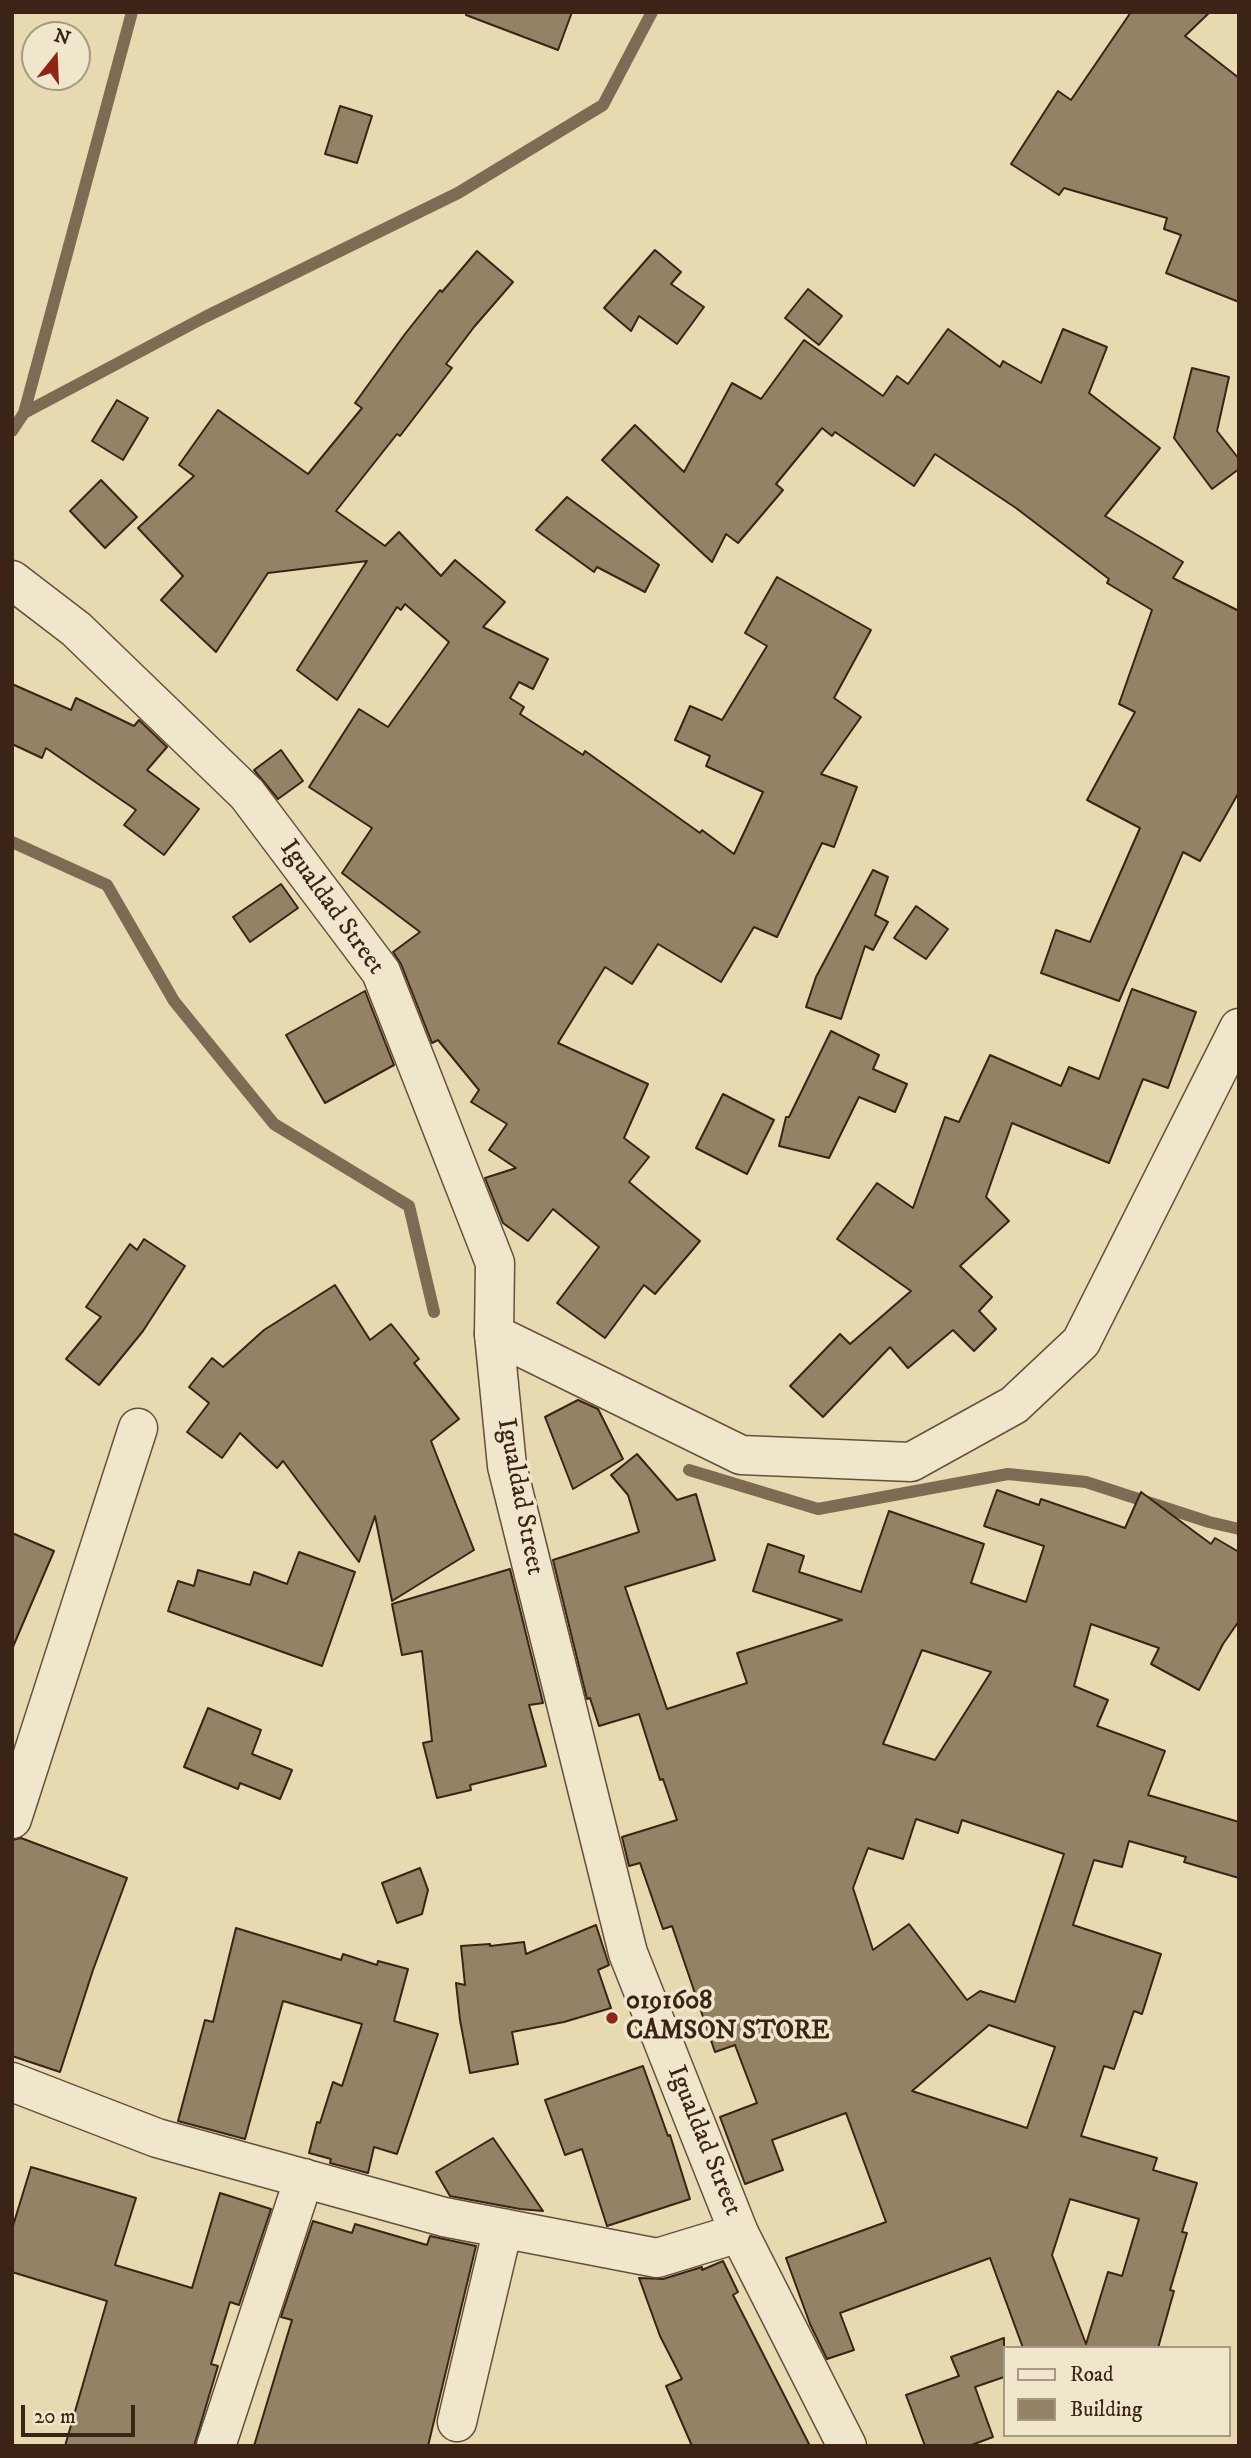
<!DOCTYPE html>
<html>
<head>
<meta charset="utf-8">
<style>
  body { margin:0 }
  #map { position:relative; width:1251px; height:2458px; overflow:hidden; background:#e7d9b0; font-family:"IM FELL DW Pica",serif }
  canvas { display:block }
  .frame { position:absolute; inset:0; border:14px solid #3b2316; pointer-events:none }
  .legend { position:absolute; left:1003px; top:2346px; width:228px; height:91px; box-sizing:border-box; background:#efe6cc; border:2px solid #a79883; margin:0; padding:9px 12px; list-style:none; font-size:21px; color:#3b2316 }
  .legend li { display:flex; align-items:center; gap:14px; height:35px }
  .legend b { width:35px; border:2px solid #a79883 }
  .north { position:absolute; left:21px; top:21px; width:70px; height:70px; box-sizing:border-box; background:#efe6cc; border:2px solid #a79883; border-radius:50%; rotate:18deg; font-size:19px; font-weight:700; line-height:28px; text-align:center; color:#3b2316 }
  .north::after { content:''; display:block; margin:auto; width:24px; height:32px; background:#8f2418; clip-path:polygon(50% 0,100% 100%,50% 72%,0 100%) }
  .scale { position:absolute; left:21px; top:2405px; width:114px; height:32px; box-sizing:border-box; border:4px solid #3b2316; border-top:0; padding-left:9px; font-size:21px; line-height:24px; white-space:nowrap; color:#3b2316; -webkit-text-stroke:5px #efe6cc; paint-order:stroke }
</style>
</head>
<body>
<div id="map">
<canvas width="1251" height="2458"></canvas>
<div class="frame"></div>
<ul class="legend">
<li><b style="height:9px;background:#efe6cc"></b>Road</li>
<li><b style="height:19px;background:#948266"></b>Building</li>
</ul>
<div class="north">N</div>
<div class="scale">20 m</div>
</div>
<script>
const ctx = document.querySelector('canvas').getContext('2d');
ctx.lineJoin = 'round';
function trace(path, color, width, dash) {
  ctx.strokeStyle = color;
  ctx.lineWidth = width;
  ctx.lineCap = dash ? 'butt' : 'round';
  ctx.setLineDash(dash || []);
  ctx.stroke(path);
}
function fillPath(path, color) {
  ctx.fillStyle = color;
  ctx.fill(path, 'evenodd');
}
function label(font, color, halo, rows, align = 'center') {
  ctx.font = font + ' "IM FELL DW Pica",serif';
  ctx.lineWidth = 7;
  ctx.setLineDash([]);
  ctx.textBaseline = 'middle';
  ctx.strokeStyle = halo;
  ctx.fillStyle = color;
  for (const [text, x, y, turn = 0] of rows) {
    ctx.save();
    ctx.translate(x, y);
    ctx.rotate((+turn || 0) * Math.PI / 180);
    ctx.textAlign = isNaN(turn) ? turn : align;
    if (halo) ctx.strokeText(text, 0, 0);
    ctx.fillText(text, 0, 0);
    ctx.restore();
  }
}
trace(new Path2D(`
  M24 413 205 317 458 193 603 105 652 12
  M12 431 24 413 132 12
  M12 842 107 885 174 1001 274 1124 409 1206 434 1312
  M689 1470 818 1509 1008 1474 1086 1482 1209 1522 1239 1529`), '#7f6b53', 12);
const building = new Path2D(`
  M467 12H572L558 50 466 15Z
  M1131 12H1210L1185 36 1239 78V302L1166 273 1181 235 1164 229 1167 218 1064 188 1059 195 1011 164 1058 91 1071 100Z
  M340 106 372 116 357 163 325 154Z
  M655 250 681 272 671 284 704 307 677 344 639 316 631 331 604 308Z
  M477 251 513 282 474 327 446 364 452 368 400 436 397 434 336 511 385 546 399 532 441 576 455 560 505 602 483 627 548 659 533 689 519 682 510 698 524 707 520 714 583 755 585 751 700 833 702 830 734 854 763 792 706 766 710 756 675 740 690 706 722 720 767 646 745 633 777 577 871 630 834 698 861 717 821 774 857 787 834 847 822 843 777 937 754 927 721 982 658 944 632 984 605 967 558 1043 648 1084 624 1138 649 1157 629 1182 700 1241 655 1294 644 1285 605 1338 557 1303 599 1247 553 1209 528 1241 503 1223 485 1178 516 1168 489 1150 507 1124 471 1102 479 1090 438 1040 432 1043 401 964 393 952 420 932 342 873 372 828 309 787 359 709 388 727 449 642 405 604 401 610 397 607 337 700 297 670 367 561 268 573 216 652 161 600 183 576 138 528 194 476 179 465 218 410 308 474 362 408 355 403 405 334 440 290 442 292Z
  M808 289 842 316 819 345 785 318Z
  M948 329 1000 367 1003 361 1041 383 1063 329 1107 347 1089 393 1160 448 1105 516 1183 562 1173 578 1239 611V792L1200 861 1183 852 1119 1001 1041 973 1056 930 1090 942 1140 828 1087 800 1135 712 1119 704 1152 610 1107 583 1109 579 1016 508 935 454 914 486 835 432 832 436 822 428 776 484 783 490 738 543 726 534 712 562 602 460 635 425 684 472 732 383 761 399 804 340 883 396 897 376 908 384Z
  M1192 368 1229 377 1217 431 1239 459V469L1212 489 1174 438Z
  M117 400 148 418 123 460 92 441Z
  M101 480 137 517 105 548 70 511Z
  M567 497 659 565 645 592 597 567 594 572 536 530Z
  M12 684 71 710 76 698 134 726 139 720 167 747 147 770 199 809 164 855 124 825 136 810 46 748 42 758 12 744Z
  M281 750 303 781 278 799 254 770Z
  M873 870 888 877 875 915 888 922 873 950 865 946 841 1019 806 1007 816 977Z
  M281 884 298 908 250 942 233 917Z
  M916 906 948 929 926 959 894 938Z
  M1132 989 1196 1012 1168 1088 1143 1079 1109 1163 1012 1123 986 1197 1009 1221 960 1266 992 1297 979 1311 996 1329 974 1351 953 1330 908 1368 890 1347 823 1417 790 1386 840 1334 850 1344 911 1291 837 1239 877 1183 913 1208 945 1117 959 1122 990 1055 1061 1086 1069 1067 1099 1079Z
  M365 991 394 1065 325 1103 286 1035Z
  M831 1031 879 1055 873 1069 907 1084 895 1112 859 1097 829 1158 779 1146 786 1117H789Z
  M723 1094 774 1120 747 1174 696 1148Z
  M144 1239 185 1266 143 1331 99 1385 66 1359 101 1317 86 1307 130 1244 137 1250Z
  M335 1285 370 1340 391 1324 419 1359 414 1363 459 1419 431 1441 474 1550 392 1601 375 1516 359 1562 283 1461 277 1468 240 1433 222 1458 187 1432 209 1403 189 1387 212 1358 223 1367 264 1330Z
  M578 1400 598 1409 623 1459 573 1489 545 1417Z
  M637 1454 677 1500 696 1494 715 1560 625 1587 667 1709 747 1683 737 1653 842 1620 753 1591 768 1544 804 1556 799 1572 861 1592 889 1511 984 1544 971 1583 1026 1602 1044 1546 984 1526 997 1490 1039 1505 1041 1499 1125 1528 1141 1492 1211 1544 1215 1538 1239 1552V1621L1223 1644 1199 1690 1151 1664 1159 1648 1091 1624 1074 1686 1108 1700 1097 1726 1165 1751 1148 1795 1239 1822V1878L1184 1862 1186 1857 1129 1841 1122 1867 1094 1860 1073 1925 1161 1954 1142 2014 1134 2011 1114 2069 1104 2066 1081 2136 1157 2158 1153 2170 1197 2183 1182 2232 1187 2233 1170 2290 1174 2291 1158 2348H1023L990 2258 840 2313 854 2350 827 2359 810 2324 786 2258 886 2222 846 2113 772 2140 783 2170 745 2184 720 2117 757 2103 735 2045 715 2052 672 1926 663 1929 640 1863 629 1866 622 1837 677 1820 663 1779 660 1780 639 1714 599 1726 590 1698 587 1699 553 1560 639 1532 628 1495 611 1475ZM922 1650 991 1672 935 1760 883 1744ZM916 1819 958 1833 962 1820 1064 1854 1015 2002 980 1991 967 2000 909 1924 873 1950 853 1888 868 1848 903 1859ZM989 2025 1055 2047 1027 2128 912 2091ZM1070 2199 1139 2219 1122 2276 1108 2272 1086 2344 1052 2255Z
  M12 1533 54 1551 12 1649Z
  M299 1552 355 1572 322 1666 168 1611 178 1581 194 1586 198 1570 250 1585 254 1572 287 1584Z
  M510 1569 543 1703 529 1705 546 1766 470 1785 471 1790 437 1798 423 1743 432 1741 422 1651 402 1655 392 1604Z
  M208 1708 261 1730 252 1754 292 1770 280 1799 240 1783 238 1789 184 1767Z
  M21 1838 127 1878 93 1970 60 2072 12 2056V1840Z
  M420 1868 428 1890 422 1914 397 1923 382 1883Z
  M596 1925 609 1965 598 1970 611 2008 564 2022 512 2032 518 2064 470 2073 460 2020 456 1983 465 1985 461 1946 490 1944V1946L524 1942 526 1954Z
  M236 1928 341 1960 343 1954 377 1965 378 1961 408 1969 394 2021 438 2034 397 2154 374 2147 368 2173 330 2163 331 2159 309 2153 317 2122 320 2123 333 2082 342 2086 362 2024 283 2001 245 2139 178 2121 205 2020 213 2022Z
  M643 2066 668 2136 670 2135 690 2199 607 2226 582 2149 565 2155 545 2100Z
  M493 2138 520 2177 543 2211 520 2209 450 2196 436 2172Z
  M31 2167 136 2198 115 2265 192 2288 220 2193 271 2209 239 2305 230 2302 211 2364 218 2366 194 2446H65L107 2301 12 2272V2229Z
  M313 2221 352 2233 355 2224 427 2245 430 2236 476 2246 428 2446H254L292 2320 281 2317Z
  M723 2261 738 2292 733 2295 810 2446H692L666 2386 682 2379 660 2336 639 2278 663 2279 702 2267V2270Z
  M1004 2338V2377L975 2387 993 2437 969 2446H925L906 2395 959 2376 951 2357Z`);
fillPath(building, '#948266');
trace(building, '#3b2316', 2);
const minor = new Path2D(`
  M494 1334 741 1455 911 1462 1014 1405 1081 1342 1239 1028
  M12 1819 138 1428
  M12 2082 157 2138 444 2217 657 2258 739 2233
  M457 2422 503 2228
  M216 2446 304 2178`);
const tertiary = new Path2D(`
  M12 580 76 629 247 794 381 972 495 1263 494 1334 507 1466 628 1953 739 2233 847 2446`);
trace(minor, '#66503c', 41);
trace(tertiary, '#66503c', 41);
trace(minor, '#efe6cc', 38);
trace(tertiary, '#efe6cc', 38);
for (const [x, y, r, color] of [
  [612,2018,7,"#8f2418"]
]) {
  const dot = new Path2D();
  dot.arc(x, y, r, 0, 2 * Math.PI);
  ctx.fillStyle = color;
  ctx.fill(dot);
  trace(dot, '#efe6cc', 2.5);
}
label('26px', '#3b2316', '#efe6cc', [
  ["Igualdad Street",331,908,54],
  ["Igualdad Street",519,1497,79],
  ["Igualdad Street",703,2141,68]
]);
label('bold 26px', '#3b2316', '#efe6cc', [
  ["0191608",626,2003],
  ["CAMSON STORE",626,2033]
], 'left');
</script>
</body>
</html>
